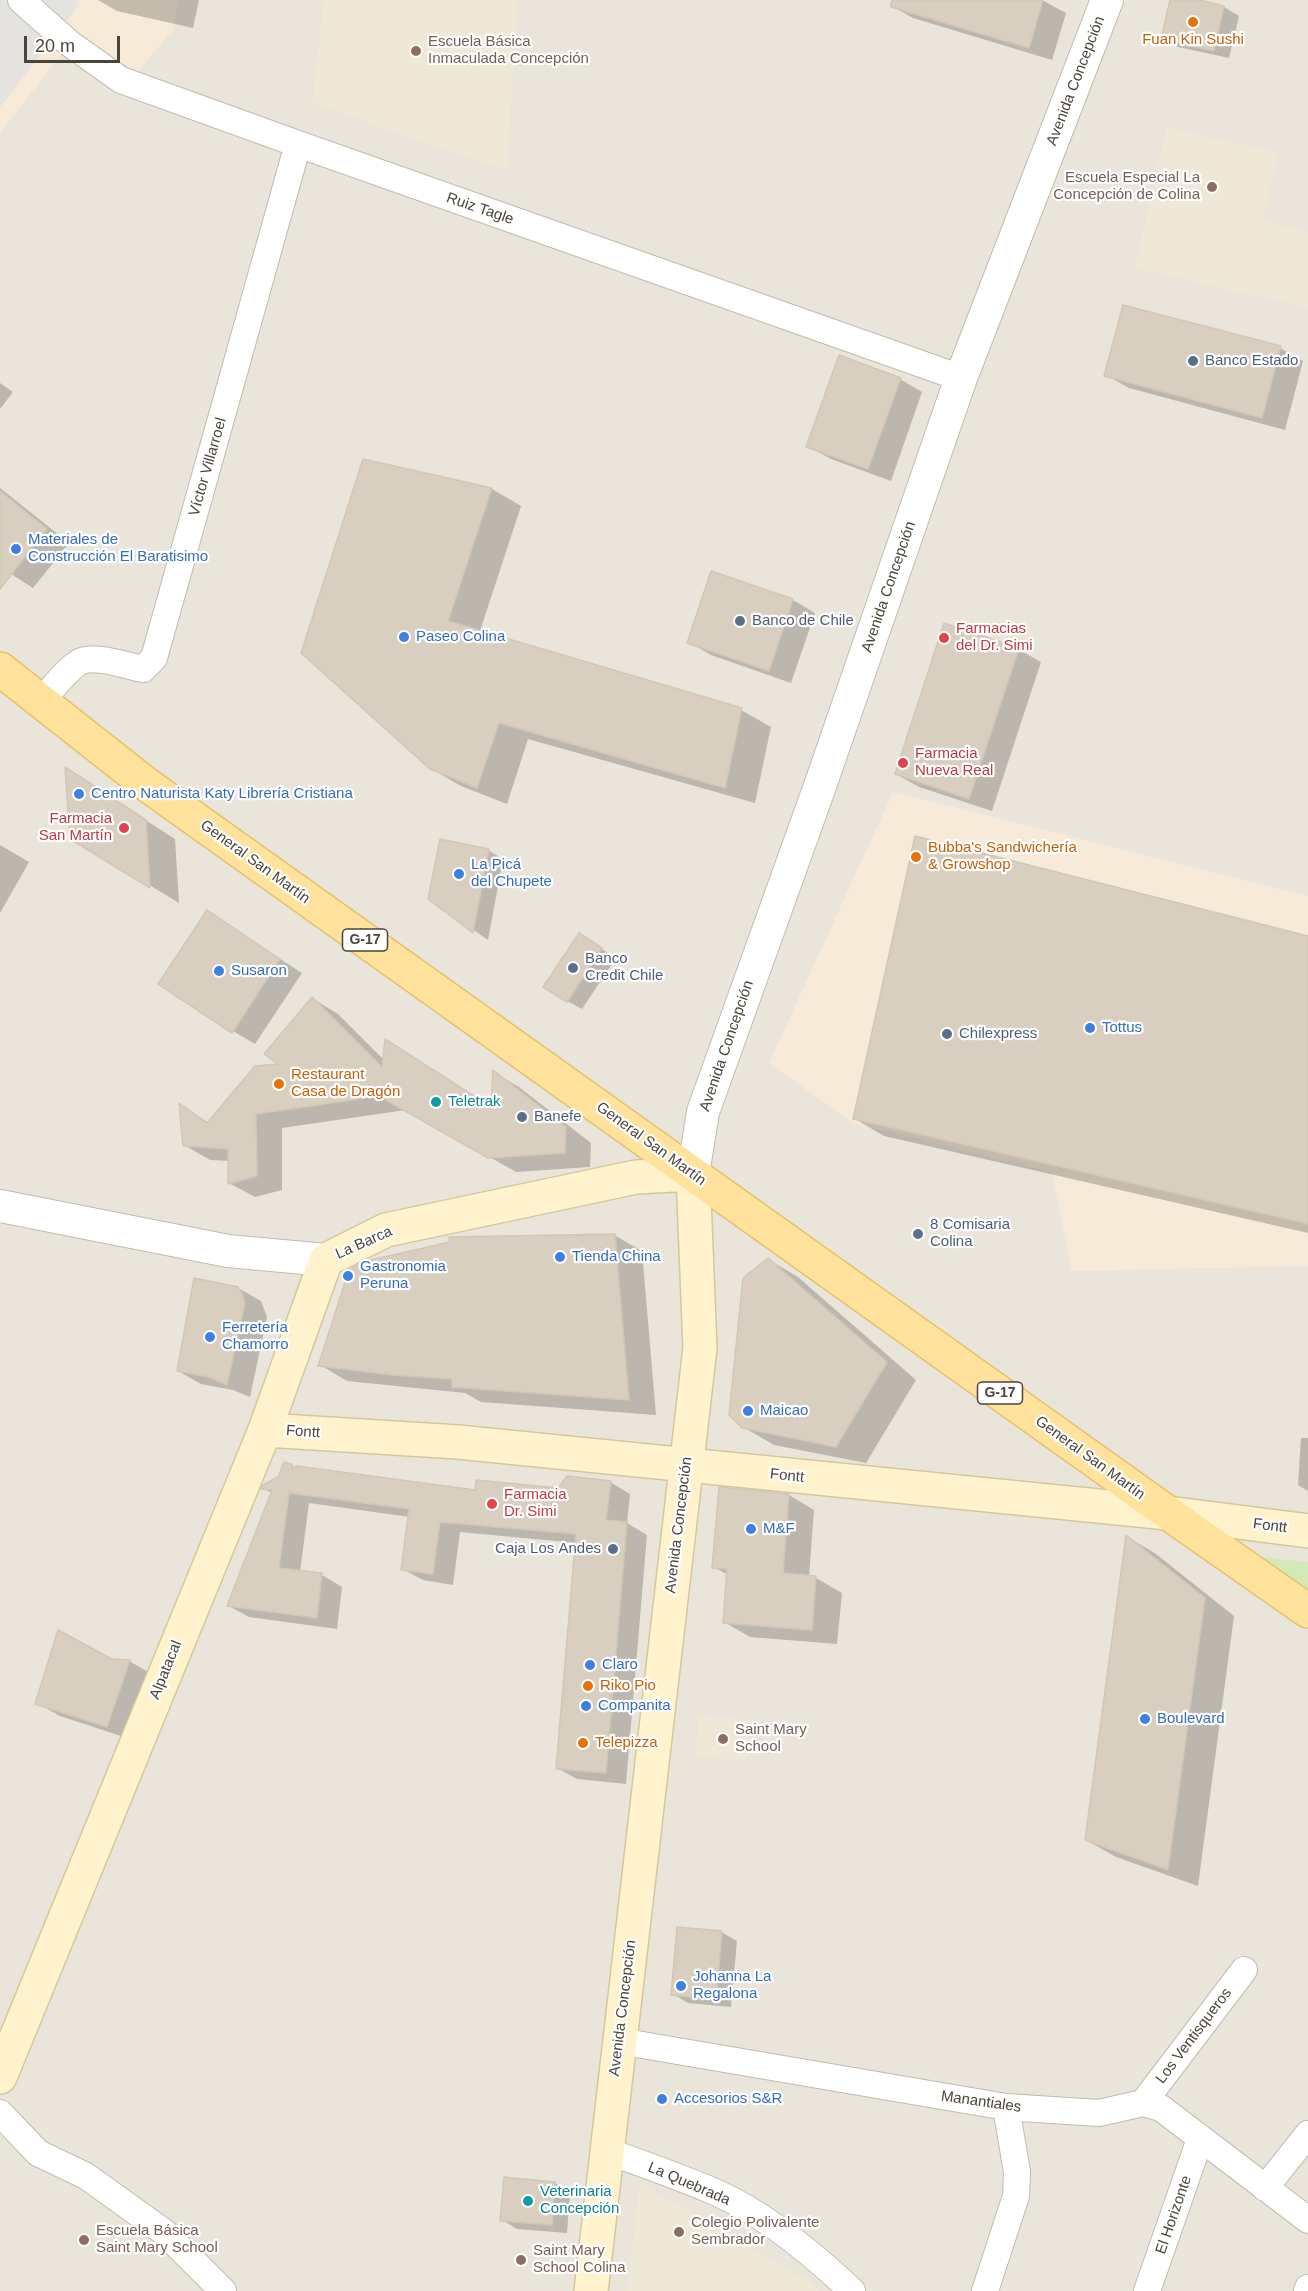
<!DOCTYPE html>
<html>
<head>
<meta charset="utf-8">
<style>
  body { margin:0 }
  #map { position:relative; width:1308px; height:2291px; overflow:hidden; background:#f6f3ec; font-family:Helvetica,sans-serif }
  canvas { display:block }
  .scale { position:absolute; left:24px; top:36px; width:96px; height:27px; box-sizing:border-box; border:3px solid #4b4439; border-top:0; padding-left:8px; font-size:18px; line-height:21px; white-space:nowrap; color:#4b4439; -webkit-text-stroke:4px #fff; paint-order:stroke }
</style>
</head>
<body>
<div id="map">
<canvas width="1308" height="2291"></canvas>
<div class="scale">20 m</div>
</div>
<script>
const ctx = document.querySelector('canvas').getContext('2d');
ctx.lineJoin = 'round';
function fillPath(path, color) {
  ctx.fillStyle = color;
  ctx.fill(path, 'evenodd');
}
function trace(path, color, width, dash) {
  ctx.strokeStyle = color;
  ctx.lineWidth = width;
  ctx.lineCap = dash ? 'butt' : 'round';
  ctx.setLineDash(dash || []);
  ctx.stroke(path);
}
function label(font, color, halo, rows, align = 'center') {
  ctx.font = font + ' Helvetica,sans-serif';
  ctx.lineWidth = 4.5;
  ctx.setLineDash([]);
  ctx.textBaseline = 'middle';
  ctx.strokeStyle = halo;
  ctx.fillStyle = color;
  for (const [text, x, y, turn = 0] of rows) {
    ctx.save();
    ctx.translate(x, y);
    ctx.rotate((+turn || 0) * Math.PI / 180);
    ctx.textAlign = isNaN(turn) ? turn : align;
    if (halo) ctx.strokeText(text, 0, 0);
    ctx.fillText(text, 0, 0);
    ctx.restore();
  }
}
fillPath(new Path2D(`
  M0 0H1308V2291H0Z`), '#eae5da');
fillPath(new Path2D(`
  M0 0H179L172 31 117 96 68 46 0 133Z
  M893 792 1308 896V1266L1072 1271 1052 1172 853 1123 769 1063Z`), '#f7ead8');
fillPath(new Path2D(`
  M324 0H517L507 171 312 103Z
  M1167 127 1279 153 1263 221 1308 232V308L1135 268Z
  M699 1716 750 1720 747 1761 695 1757Z
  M640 2183 809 2281 819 2291H627Z`), '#efe8d6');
fillPath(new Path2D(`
  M1255 1557 1308 1562V1593Z`), '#d2eab5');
fillPath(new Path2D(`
  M0 0H76L79 5 0 107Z`), '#e5e3e0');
fillPath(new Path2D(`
  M98 0H199L193 28 117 11Z
  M892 0H1042L1066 13 1052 60 913 18 890 5Z
  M1172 0H1193L1224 7 1239 16 1229 58 1178 47 1163 38Z
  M1280 348 1303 361 1285 430 1129 388 1106 375Z
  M900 379 922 392 891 481 831 459 808 446Z
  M0 383 13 392 0 409Z
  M364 461 492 489 521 506 480 631 741 710 771 727 755 803 528 739 507 804 461 786 430 768Z
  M0 488 69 543 33 588 0 567Z
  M712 573 793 600 815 613 791 683 711 655 689 642Z
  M1018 649 1041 662 992 811 919 787 896 774Z
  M67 770 175 839 179 903 72 838Z
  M0 845 29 862 0 913Z
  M488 850 503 859 488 940 430 899Z
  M207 912 302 973 255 1044 233 1031Z
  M580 935 616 958 582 1009 567 1001Z
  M1308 938V1233L884 1136 855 1119Z
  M313 999 338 1014 384 1060 492 1108 494 1073 519 1087 591 1143 590 1167 516 1172 406 1110 282 1128V1190L255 1197 229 1183V1161L210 1160 184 1145 181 1106 209 1123 283 1065Z
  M614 1235 642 1251 656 1415 481 1402 465 1393 347 1381 320 1365Z
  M769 1260 798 1277 916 1380 866 1463 774 1445 743 1427Z
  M238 1288 261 1301 267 1317 250 1397 233 1390 201 1384 178 1371Z
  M1301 1438H1308V1491L1298 1485Z
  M292 1466 296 1468 476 1492 559 1490 610 1482 630 1494 627 1523 647 1535 626 1784 577 1779 557 1768 577 1543 460 1532 453 1585 423 1580 402 1569 410 1517 309 1503 300 1572 322 1575 342 1587 337 1629 249 1617 229 1606 273 1494 263 1488 279 1478Z
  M789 1495 814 1510 809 1577 816 1578 842 1593 837 1644 750 1637 724 1622 728 1575 714 1567Z
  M1128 1537 1156 1554 1234 1616 1198 1886 1116 1857 1086 1840Z
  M112 1660 129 1661 152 1674 130 1739 60 1716 37 1703Z
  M721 1932 737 1941 731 2007 688 2003 673 1994Z
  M555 2183 570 2192 567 2233 517 2229 502 2220Z`), '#0003');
const building = new Path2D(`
  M892 0H1043L1029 48 891 7Z
  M1170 0H1200L1224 6 1214 51 1161 39Z
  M1123 305 1281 346 1262 418 1104 376Z
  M839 355 901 378 868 469 806 447Z
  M363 459 492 488 448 621 742 708 725 788 499 723 477 788 430 769 301 653Z
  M0 491 47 529 0 589Z
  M711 571 793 599 769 671 687 643Z
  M944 623 1019 648 969 799 895 774Z
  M65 767 146 820 150 888 70 839Z
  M915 836 1308 936V1224L853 1119Z
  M440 839 489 849 473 933 428 899Z
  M207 910 280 959 232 1033 158 984Z
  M579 933 602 948 567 1002 543 987Z
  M312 997 382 1067 385 1039 491 1107 493 1070 566 1127 565 1153 488 1158 379 1096 256 1114 257 1176 228 1184V1149L183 1146 179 1103 207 1123 255 1066 278 1064 264 1054Z
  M615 1234 629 1400 452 1387V1379L393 1375 318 1366 349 1270 366 1261 450 1242 449 1237Z
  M768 1258 887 1362 836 1447 742 1428 729 1415 743 1278Z
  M194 1278 238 1287 242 1294 245 1303 227 1385 209 1377 177 1371Z
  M284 1462 292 1464V1469L297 1466 475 1490 476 1480 558 1488 567 1476 611 1481 606 1520 627 1522 606 1773 556 1769 576 1534 440 1522 433 1574 401 1570 409 1509 289 1493 279 1568 322 1573 317 1618 227 1606 272 1490 261 1489 263 1485 278 1477Z
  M719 1487 789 1494 783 1573 816 1576 812 1630 723 1623 727 1569 712 1568Z
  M1126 1535 1205 1598 1168 1870 1085 1840Z
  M58 1630 112 1659 130 1660 107 1727 35 1704Z
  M677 1927 722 1931 716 1999 671 1995Z
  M504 2177 555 2182 552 2225 500 2221Z`);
fillPath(building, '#d8cfc1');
trace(building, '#d3c7b4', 1.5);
const minor = new Path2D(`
  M21 0 69 43 121 80 298 144 961 378
  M41 701C53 689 64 672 78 663 92 653 127 666 143 669L154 658 298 144
  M619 2041 1006 2107 1099 2113 1143 2103 1161 2108 1308 2220
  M1143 2103 1244 1970
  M0 2113 38 2153 86 2176 164 2232 223 2291
  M607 2151C643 2164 680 2177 715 2192 763 2213 814 2255 852 2291
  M1265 2188 1308 2134
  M985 2291 1016 2196 1017 2172 1006 2107
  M1147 2291 1200 2139
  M1307 2291 1308 2288`);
const tertiary = new Path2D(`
  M693 1174 703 1112 820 786 961 378 1107 0
  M0 1206 228 1251 326 1260`);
const secondary = new Path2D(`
  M265 1430 458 1442 1168 1513 1308 1531
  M0 2077 265 1430 326 1260 386 1230 636 1177 693 1174 700 1348 591 2291`);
const primary = new Path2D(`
  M0 669 146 784 1168 1513 1308 1611`);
trace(minor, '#c2bbae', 28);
trace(tertiary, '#c2bbae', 34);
trace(secondary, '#d6c79b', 36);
trace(primary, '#e6c16a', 36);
trace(minor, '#fff', 26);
trace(tertiary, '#fff', 32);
trace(secondary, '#fff3cd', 33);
trace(primary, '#ffe39c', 33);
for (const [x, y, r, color] of [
  [1193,22,6,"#e8710a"],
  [416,51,6,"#8d6e63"],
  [1212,187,6,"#8d6e63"],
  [1193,361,6,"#5c6f8a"],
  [16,549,6,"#3f7fe0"],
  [740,621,6,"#5c6f8a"],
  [404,637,6,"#3f7fe0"],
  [944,638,6,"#e0444e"],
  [903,763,6,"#e0444e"],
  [79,794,6,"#3f7fe0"],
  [124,828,6,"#e0444e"],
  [916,857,6,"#e8710a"],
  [459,874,6,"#3f7fe0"],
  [573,968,6,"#5c6f8a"],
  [219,971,6,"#3f7fe0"],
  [1090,1028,6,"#3f7fe0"],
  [947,1034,6,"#5c6f8a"],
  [279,1084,6,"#e8710a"],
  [436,1102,6,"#0f9aa8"],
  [522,1117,6,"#5c6f8a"],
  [918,1234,6,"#5c6f8a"],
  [560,1257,6,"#3f7fe0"],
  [348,1276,6,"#3f7fe0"],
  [210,1337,6,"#3f7fe0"],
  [748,1411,6,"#3f7fe0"],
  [492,1504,6,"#e0444e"],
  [751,1529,6,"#3f7fe0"],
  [613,1549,6,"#5c6f8a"],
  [590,1665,6,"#3f7fe0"],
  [588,1686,6,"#e8710a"],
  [586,1706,6,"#3f7fe0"],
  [1145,1719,6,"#3f7fe0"],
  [723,1739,6,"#8d6e63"],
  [583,1743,6,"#e8710a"],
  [681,1986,6,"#3f7fe0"],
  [662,2099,6,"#3f7fe0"],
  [528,2201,6,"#0f9aa8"],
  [679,2232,6,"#8d6e63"],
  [84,2240,6,"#8d6e63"],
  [521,2260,6,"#8d6e63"]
]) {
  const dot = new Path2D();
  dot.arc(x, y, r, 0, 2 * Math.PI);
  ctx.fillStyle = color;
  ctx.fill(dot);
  trace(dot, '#fff', 2);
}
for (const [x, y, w] of [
  [365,940,45],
  [1000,1393,45]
]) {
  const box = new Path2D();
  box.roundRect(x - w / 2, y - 11, w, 22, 4.5);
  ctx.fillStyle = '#fff';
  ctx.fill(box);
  trace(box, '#4b4439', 1.5);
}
label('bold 14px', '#4b4439', null, [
  ["G-17",365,940],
  ["G-17",1000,1393]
]);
label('15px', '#c56008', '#fff', [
  ["Fuan Kin Sushi",1193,40,"center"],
  ["Bubba's Sandwichería",928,848],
  ["& Growshop",928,865],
  ["Restaurant",291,1075],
  ["Casa de Dragón",291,1092],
  ["Riko Pio",600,1686],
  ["Telepizza",595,1743]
], 'left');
label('15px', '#785e54', '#fff', [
  ["Escuela Básica",428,42],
  ["Inmaculada Concepción",428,59],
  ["Escuela Especial La",1200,178,"right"],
  ["Concepción de Colina",1200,195,"right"],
  ["Saint Mary",735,1730],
  ["School",735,1747],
  ["Colegio Polivalente",691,2223],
  ["Sembrador",691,2240],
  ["Escuela Básica",96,2231],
  ["Saint Mary School",96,2248],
  ["Saint Mary",533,2251],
  ["School Colina",533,2268]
], 'left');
label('15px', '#4b4439', '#fff', [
  ["Avenida Concepción",1076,81,-69],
  ["Ruiz Tagle",480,209,19],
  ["Víctor Villarroel",208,467,-74],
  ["Avenida Concepción",889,587,-71],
  ["General San Martín",255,862,36],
  ["Avenida Concepción",727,1046,-71],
  ["General San Martín",651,1144,36],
  ["La Barca",364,1243,-24],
  ["Fontt",303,1432,4],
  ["General San Martín",1090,1458,36],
  ["Fontt",787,1476,6],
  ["Avenida Concepción",679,1525,-83],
  ["Fontt",1270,1526,7],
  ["Alpatacal",166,1670,-68],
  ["Avenida Concepción",623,2008,-83],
  ["Los Ventisqueros",1194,2036,-53],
  ["Manantiales",981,2102,8],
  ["La Quebrada",689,2184,23],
  ["El Horizonte",1174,2215,-71]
]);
label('15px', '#4e5e75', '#fff', [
  ["Banco Estado",1205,361],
  ["Banco de Chile",752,621],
  ["Banco",585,959],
  ["Credit Chile",585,976],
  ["Chilexpress",959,1034],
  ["Banefe",534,1117],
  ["8 Comisaria",930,1225],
  ["Colina",930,1242],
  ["Caja Los Andes",601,1549,"right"]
], 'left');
label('15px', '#366cbe', '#fff', [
  ["Materiales de",28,540],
  ["Construcción El Baratisimo",28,557],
  ["Paseo Colina",416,637],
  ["Centro Naturista Katy Librería Cristiana",91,794],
  ["La Picá",471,865],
  ["del Chupete",471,882],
  ["Susaron",231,971],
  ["Tottus",1102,1028],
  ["Tienda China",572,1257],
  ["Gastronomia",360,1267],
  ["Peruna",360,1284],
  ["Ferretería",222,1328],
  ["Chamorro",222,1345],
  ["Maicao",760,1411],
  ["M&F",763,1529],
  ["Claro",602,1665],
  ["Companita",598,1706],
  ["Boulevard",1157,1719],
  ["Johanna La",693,1977],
  ["Regalona",693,1994],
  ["Accesorios S&R",674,2099]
], 'left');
label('15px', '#be3a42', '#fff', [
  ["Farmacias",956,629],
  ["del Dr. Simi",956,646],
  ["Farmacia",915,754],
  ["Nueva Real",915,771],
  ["Farmacia",112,819,"right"],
  ["San Martín",112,836,"right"],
  ["Farmacia",504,1495],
  ["Dr. Simi",504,1512]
], 'left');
label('15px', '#0d838f', '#fff', [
  ["Teletrak",448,1102],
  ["Veterinaria",540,2192],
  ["Concepción",540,2209]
], 'left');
</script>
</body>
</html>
